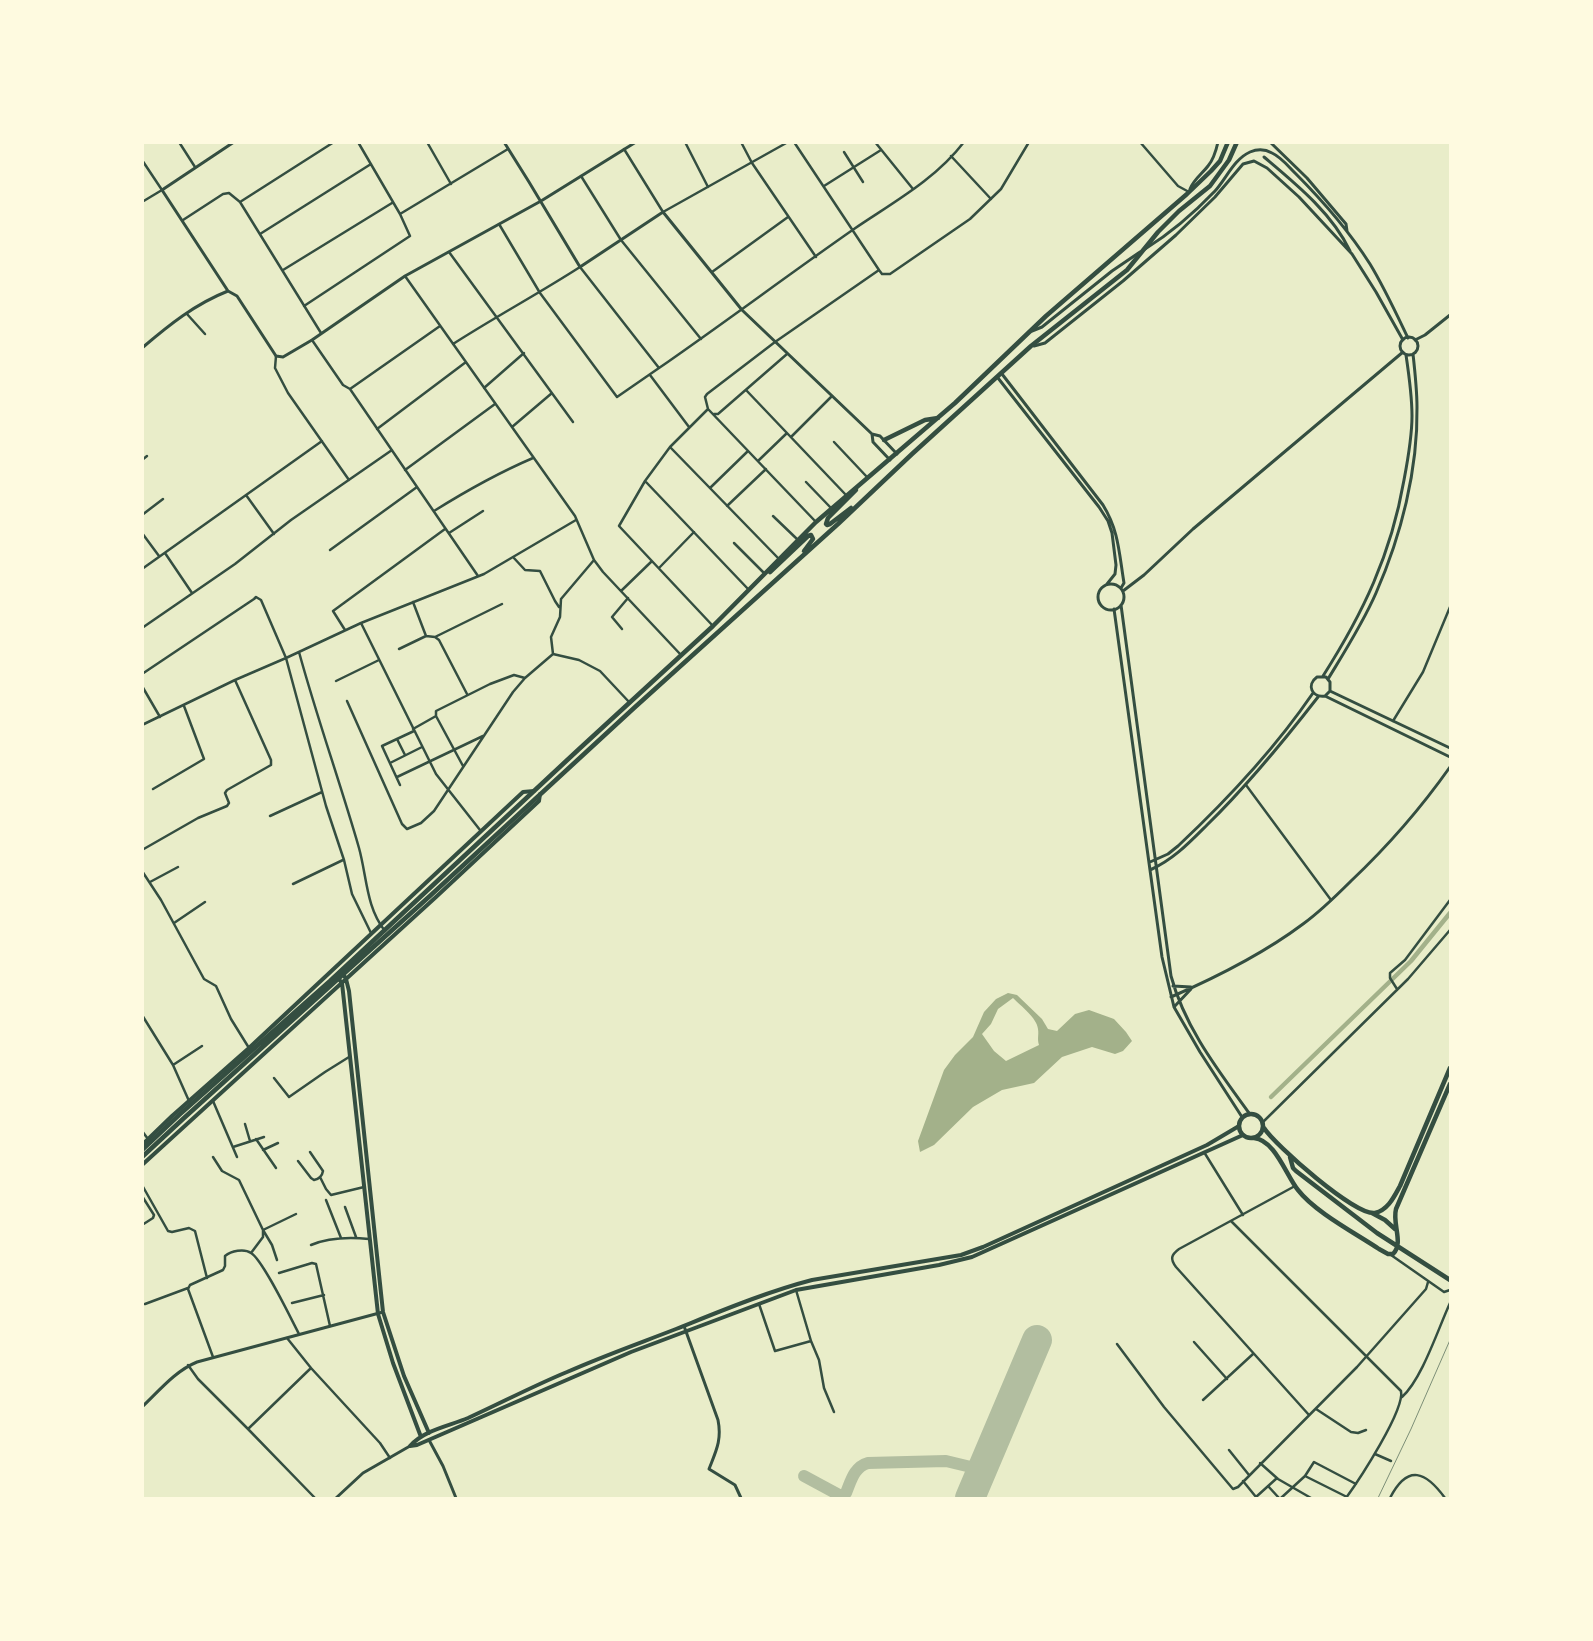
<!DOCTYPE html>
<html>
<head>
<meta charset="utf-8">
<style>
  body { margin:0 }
  #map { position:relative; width:1593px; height:1641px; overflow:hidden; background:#e9edc9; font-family:"Golos Text",sans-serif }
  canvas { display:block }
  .frame { position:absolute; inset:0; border:144px solid #fefae0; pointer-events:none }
</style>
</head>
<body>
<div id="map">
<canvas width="1593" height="1641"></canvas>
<div class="frame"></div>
</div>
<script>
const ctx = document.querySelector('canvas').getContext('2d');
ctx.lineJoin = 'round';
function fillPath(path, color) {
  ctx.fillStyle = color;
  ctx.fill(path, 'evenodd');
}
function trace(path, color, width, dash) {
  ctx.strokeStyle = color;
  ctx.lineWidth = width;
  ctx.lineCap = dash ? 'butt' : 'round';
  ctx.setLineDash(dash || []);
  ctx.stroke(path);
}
fillPath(new Path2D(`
  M1008 993 1017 995 1042 1019 1048 1029 1057 1031 1075 1014 1089 1010 1114 1019 1126 1032 1132 1041 1123 1051 1115 1054 1092 1047 1062 1057 1034 1083 1002 1090 973 1107 934 1145 920 1152 918 1141 944 1070 955 1055 973 1037 984 1012 996 999ZM1013 998C1021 1006 1037 1018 1038 1029 1039 1035 1037 1039 1039 1045L1006 1061 994 1051 982 1034 991 1024 998 1009Z`), '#a3b18a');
trace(new Path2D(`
  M1271 1097 1411 961 1450 913`), '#a3b18a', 4.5);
trace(new Path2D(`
  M804 1476 841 1496 846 1493C851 1481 854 1467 868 1463L946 1461 975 1468 978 1471 979 1477`), '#b2bea0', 12);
trace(new Path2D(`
  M970 1498 1037 1340`), '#b2bea0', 30);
trace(new Path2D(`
  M179 142 195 167
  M358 142 400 214 508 149
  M427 142 451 184
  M685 142 708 187
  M741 142 752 163 816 257
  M794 142 879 270
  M875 142 913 189
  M1140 142 1178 186 1189 192
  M624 149 663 212 788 142
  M844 152 863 182
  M951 156 991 199
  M142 160 162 190 142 202
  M581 176 621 240 701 339
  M824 186 881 150
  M240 202 321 333
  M183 220 223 194 229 193 240 202 334 142
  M499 224 540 293 617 397 659 368
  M260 234 371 164
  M449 252 573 422
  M283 270 392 203
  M712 272 788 217
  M405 276 575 516 594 560 603 572 681 655
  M304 306 410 236 400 214
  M187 314 205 334
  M440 326 350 389 478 576
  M312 340 343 385 350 389
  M453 344C495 317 538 294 580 267L659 368C724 323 788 275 854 229 892 203 935 180 964 142
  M276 356 275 368 288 393 349 480
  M650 375 689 427
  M484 388 524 353
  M746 390 846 495
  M708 409 670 447 645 481 619 526 713 626
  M714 414H718L787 354
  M512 427 552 393
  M377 429 466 362
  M791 437 832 396
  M834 442 867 477
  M670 447 779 559
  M142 460 147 456
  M758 461 787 433
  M405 470 495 404
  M646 482 749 590
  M806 482 831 508
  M710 488 748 451
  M246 495 274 534
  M727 506 766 469
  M434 511C466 491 498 473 533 458
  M142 515 163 499
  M773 516 798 540
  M816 522 708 409 705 397 707 394 775 342 879 270 882 274H890L970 219 1001 189 1029 142
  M142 533 159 556
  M449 533 483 511
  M734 543 764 573
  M330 550 417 487
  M165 553 192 593
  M513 557 525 570 540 571 555 601 559 607
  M659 568 694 532
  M142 569 322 441
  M621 591 652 561
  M361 623 436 774 480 830
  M142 628 235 564 291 520 392 450
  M622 629 612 617 628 598
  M345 630 333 611 445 529
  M426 636 435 637 439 640 467 694
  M435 637 502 604
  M399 649 426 636 413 602
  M299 652C317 718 340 782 359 848 367 877 366 907 385 931
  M553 654 551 637 560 617 561 599 594 560
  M142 674 254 599 256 597 261 600 286 658 326 806 344 860 352 894 371 933
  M336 681 379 660
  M142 686 160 717
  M347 701 402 824 407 829 421 823 434 811 513 692 525 678 553 654 579 660 600 671 630 703
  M1393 721 1423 672 1450 607
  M142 725 235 680 286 658 361 623 484 574 576 520
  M413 729 436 716
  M397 739 405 755
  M390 763 422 747
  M463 766 436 716V711L490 684 514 675 525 678
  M397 777 483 736
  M400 785 382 746 414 731
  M1246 785 1331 900
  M153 789 204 759 184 706
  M270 816 322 792
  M142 850 198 818 227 806 229 803 225 793 227 790 271 765V760L235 680
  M142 871 161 900 204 979 216 986 231 1019 249 1048
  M150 882 178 867
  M293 884 343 860
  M174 923 205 902
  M1397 989 1390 978V973L1405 960 1450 900
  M142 1015 173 1065 189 1101
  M173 1065 202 1046
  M274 1078 289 1097 325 1072 349 1057
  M213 1101 237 1157
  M1263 1122 1408 979 1450 930
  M245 1124 250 1141
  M142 1131 148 1139
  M256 1139 276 1168
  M233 1147 264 1137
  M263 1150 278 1143
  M1204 1152 1243 1215
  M213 1157 222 1171 239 1180 263 1230V1237L251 1253
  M298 1161 311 1178 314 1180C319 1179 322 1177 323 1171L310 1152
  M320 1177 326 1189 331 1195 364 1187
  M142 1185 168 1231 172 1232 189 1228 195 1231 207 1278
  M1295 1186 1179 1249C1171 1255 1170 1259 1176 1267L1309 1415
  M142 1196 154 1215 153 1218 142 1225
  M326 1200 341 1238
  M345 1207 356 1237
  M1231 1221 1401 1391C1405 1410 1359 1480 1346 1498
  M311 1245C330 1237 349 1237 369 1239
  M1391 1255 1444 1292 1450 1290
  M277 1260 272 1245 263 1230 296 1214
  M279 1273 312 1263 316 1264 330 1326
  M292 1303 324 1295
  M145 1304 188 1288
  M759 1304 775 1351 811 1341 796 1290
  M811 1341 819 1360 824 1388 834 1412
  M1194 1342 1227 1379
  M1117 1344 1164 1407 1233 1489 1238 1487 1357 1367 1426 1289 1428 1282
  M213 1357 188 1289 190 1285 223 1270 225 1266V1256C231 1251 244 1248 251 1253 263 1260 291 1319 299 1334
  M188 1365 198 1379 248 1429 315 1498
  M311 1368 380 1443 390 1458
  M1402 1397C1422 1379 1438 1329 1450 1303
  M1203 1400 1253 1354
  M1316 1409 1351 1432 1358 1433 1366 1430
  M248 1429 311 1368 287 1338
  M1229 1450 1249 1475
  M1375 1454 1391 1461
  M1260 1463 1278 1479 1311 1498
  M1305 1476 1347 1497
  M1243 1481 1256 1497
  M1268 1486 1279 1498
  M1256 1497 1277 1478
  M1281 1498 1305 1476 1314 1462 1356 1484
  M1390 1498C1408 1463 1426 1472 1445 1498`), '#344e41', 2.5);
trace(new Path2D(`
  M504 142 529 182 580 267 663 212 742 310 872 434 880 436 897 454
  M1270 142 1307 178 1346 224 1347 231
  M1264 157C1296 184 1332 213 1350 251
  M1190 189C1194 179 1202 174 1208 166 1214 159 1216 151 1218 142
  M1145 249C1171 233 1194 213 1215 191 1226 179 1234 159 1250 152 1257 149 1265 149 1272 153 1281 157 1288 166 1295 173 1322 200 1349 231 1370 264 1384 287 1396 313 1408 338
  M228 291 162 190 234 142
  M1032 331 1042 327 1112 271 1140 252
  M1400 346a9 9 0 1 1 18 0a9 9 0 1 1-18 0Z
  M1415 340 1425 335 1450 315
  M1034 346 1045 343 1123 281 1176 235 1215 197 1243 164 1254 161 1267 168 1299 197 1352 254 1376 292 1403 340
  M142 348C169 325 195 304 228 291L237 296 276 356 283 357 312 340 405 276 541 201 636 142
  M1002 374 1103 505C1119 531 1119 553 1124 583L1121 588
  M998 378 1099 507 1108 521 1112 533 1116 565 1115 574 1107 584
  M872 434 873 442 890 460
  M1098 597a13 13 0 1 1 26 0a13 13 0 1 1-26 0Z
  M1123 591 1144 575 1193 529 1403 352
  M1121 605 1171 976C1185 1028 1218 1070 1249 1113
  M1114 609 1162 957 1174 1007 1200 1052 1242 1117
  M1323 676C1363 613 1391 555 1404 480 1408 459 1412 437 1412 416 1412 395 1409 375 1406 355
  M1328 679C1345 651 1363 623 1376 593 1401 536 1418 470 1417 407 1417 390 1415 372 1413 354
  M1330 691 1450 748
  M1325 696 1330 691V682L1326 677H1317C1306 685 1312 698 1325 696L1450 757
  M1150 862 1168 854 1178 846C1228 799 1274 750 1313 693
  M1150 870C1173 860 1190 842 1207 825 1248 785 1283 742 1318 697
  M1173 986 1191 987
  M1171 997C1217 977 1263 954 1303 924 1321 911 1336 896 1351 881 1388 846 1421 808 1450 767
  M1174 1007 1191 989
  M684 1326 718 1420C722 1440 716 1451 709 1469L735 1485 741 1498
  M142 1407C159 1391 175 1371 197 1362L383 1312
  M429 1440 443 1466 456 1498
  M336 1498 363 1473 410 1446`), '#344e41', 3);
trace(new Path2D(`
  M342 972 346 979 349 991 383 1312 404 1376 429 1433
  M337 977 342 983 378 1314 393 1363 421 1437
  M142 1145 172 1116 249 1048 523 792 534 791
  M142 1165 436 897 539 801 540 794
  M410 1446C424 1430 449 1426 468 1418 501 1403 533 1386 567 1372 603 1356 640 1343 676 1329 721 1311 766 1292 812 1280L961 1255 983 1247 1207 1145 1239 1126
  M410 1446 417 1445 631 1352 796 1290 939 1265 972 1257 1243 1135`), '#344e41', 4);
trace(new Path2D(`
  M1239 1126a12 12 0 1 1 24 0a12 12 0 1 1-24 0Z
  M1264 1128C1275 1145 1355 1216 1375 1213 1388 1210 1394 1197 1400 1186L1450 1068
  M1254 1138C1275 1140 1286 1175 1298 1190 1315 1212 1355 1233 1379 1249L1388 1254H1393C1404 1243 1392 1224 1396 1209L1450 1084
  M1290 1157 1293 1168 1296 1171 1377 1233 1450 1280
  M1372 1213 1385 1220 1395 1229`), '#344e41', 4.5);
trace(new Path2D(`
  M884 440 925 420 938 418
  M851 508 830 524 827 525 826 524 828 518 856 490
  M770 572 808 536 811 535 813 539 804 551
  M142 1150 179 1115 330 981 578 750 713 626 816 522 955 403 1046 316 1187 194 1211 171 1220 161 1228 142
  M142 1157 184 1118 431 895 634 708 838 524 912 454 1031 346 1127 270 1158 232 1179 211 1210 186 1229 160 1237 142`), '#344e41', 4.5);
trace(new Path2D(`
  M1378 1498 1411 1429 1450 1340`), '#7c8e77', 1);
</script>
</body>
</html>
